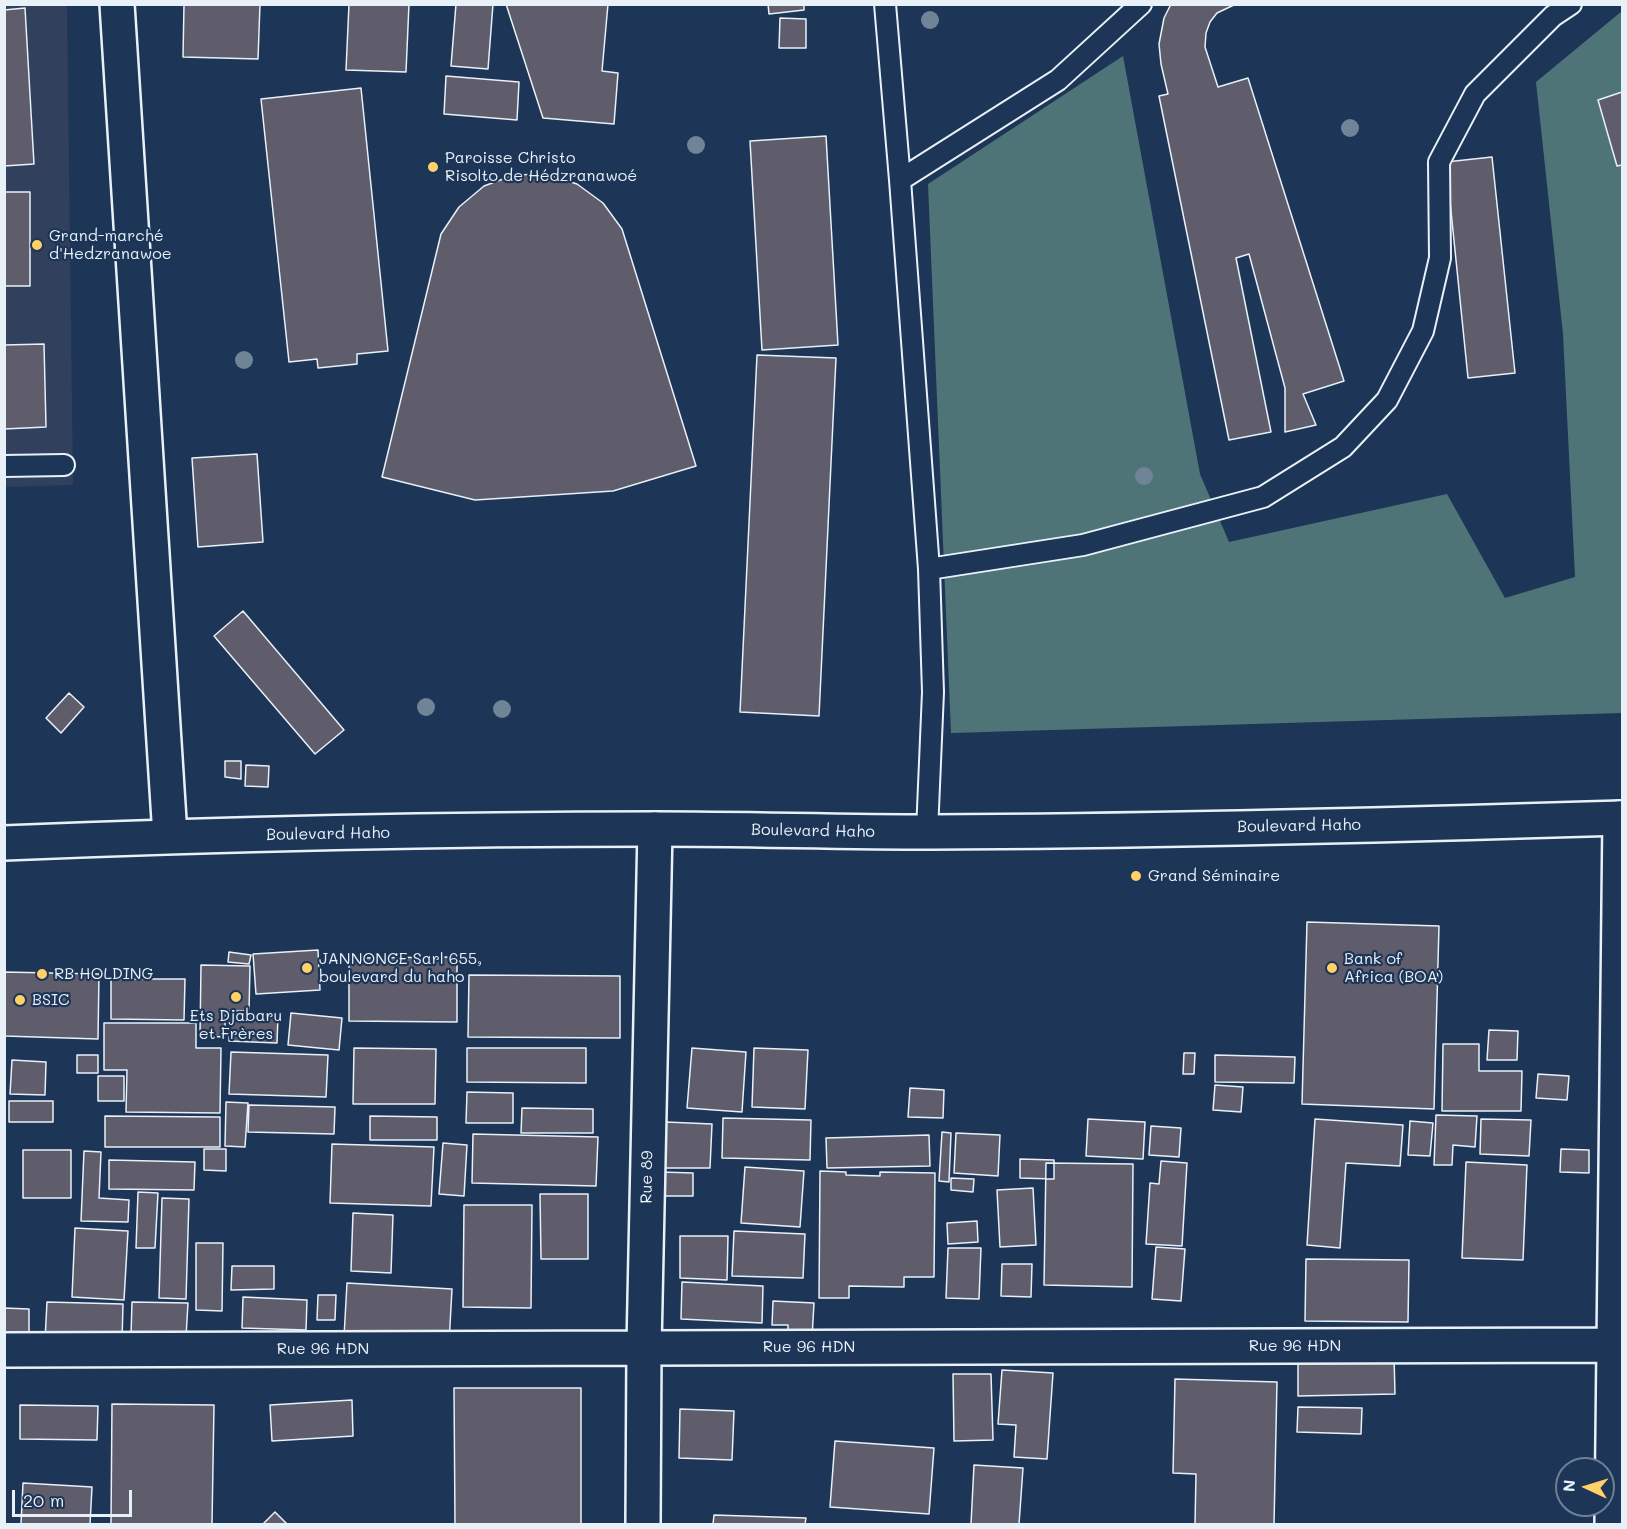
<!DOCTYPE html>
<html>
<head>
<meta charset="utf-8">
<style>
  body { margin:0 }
  #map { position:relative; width:1627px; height:1529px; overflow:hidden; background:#1d3557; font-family:Mali,sans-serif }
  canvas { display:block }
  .frame { position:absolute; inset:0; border:6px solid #e8f1f8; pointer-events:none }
  .north { position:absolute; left:1555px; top:1457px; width:60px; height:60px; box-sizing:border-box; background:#1d3557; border:2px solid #6e8097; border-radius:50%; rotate:274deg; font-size:16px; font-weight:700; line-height:24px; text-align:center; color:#e8f1f8 }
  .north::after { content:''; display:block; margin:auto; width:21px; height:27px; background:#ffd166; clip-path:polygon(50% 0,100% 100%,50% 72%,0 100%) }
  .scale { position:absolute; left:12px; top:1490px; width:120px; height:27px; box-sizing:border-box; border:3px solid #e8f1f8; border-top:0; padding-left:8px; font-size:18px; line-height:21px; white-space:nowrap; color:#e8f1f8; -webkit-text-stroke:4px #1d3557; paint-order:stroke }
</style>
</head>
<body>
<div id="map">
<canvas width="1627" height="1529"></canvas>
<div class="frame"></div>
<div class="north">N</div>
<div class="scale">20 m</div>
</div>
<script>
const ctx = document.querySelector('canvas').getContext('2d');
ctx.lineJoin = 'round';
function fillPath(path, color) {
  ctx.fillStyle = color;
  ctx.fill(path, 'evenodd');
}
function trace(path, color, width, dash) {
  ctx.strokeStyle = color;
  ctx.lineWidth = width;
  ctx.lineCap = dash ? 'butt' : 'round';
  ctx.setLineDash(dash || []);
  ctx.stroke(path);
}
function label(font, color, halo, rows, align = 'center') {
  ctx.font = font + ' Mali,sans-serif';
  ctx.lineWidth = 4.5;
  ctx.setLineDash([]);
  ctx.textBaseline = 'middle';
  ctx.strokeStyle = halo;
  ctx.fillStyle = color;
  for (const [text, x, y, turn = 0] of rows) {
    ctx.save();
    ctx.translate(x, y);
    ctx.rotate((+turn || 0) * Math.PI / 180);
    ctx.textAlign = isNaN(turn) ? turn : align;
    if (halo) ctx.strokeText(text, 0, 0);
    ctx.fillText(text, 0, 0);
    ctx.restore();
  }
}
fillPath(new Path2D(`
  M4 5H67L73 485 5 487Z`), '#31415d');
fillPath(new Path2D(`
  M1622 11V713L951 733 928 184 1123 56 1200 474 1229 542 1447 494 1505 598 1575 577 1563 334 1536 82Z`), '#4e7477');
const building = new Path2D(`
  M184 4H260L258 59 183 57Z
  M349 4H409L406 72 346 70Z
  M456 4H493L488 69 451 66Z
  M506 4H608L602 71 618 73 614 124 543 118Z
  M768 4H804V10L769 14Z
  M1171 4H1236L1217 13 1210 22 1206 33 1205 47 1218 87 1248 78 1344 381 1303 394 1316 425 1285 432V388L1249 254 1236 258 1271 432 1229 440 1159 96 1168 94 1161 64 1159 44 1164 18Z
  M25 8 34 164 4 166V10Z
  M780 18 806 19V48H779Z
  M446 76 519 82 517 120 444 114Z
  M361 88 388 351 357 354V364L318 368 317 359 289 362 261 99Z
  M1622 92V165L1617 166 1598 100Z
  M826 136 838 345 762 350 750 141Z
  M1492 157 1515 373 1468 378 1446 162Z
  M546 174 577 184 603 203 622 229 696 466 613 491 475 500 382 477 441 234 459 207 484 186 514 175Z
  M4 192H30V286H4Z
  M44 344 46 427 4 429V345Z
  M757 355 836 358 819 716 740 712Z
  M257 454 263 542 198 547 192 458Z
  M243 611 344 730 315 754 214 636Z
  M69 693 84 707 61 733 46 718Z
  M225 761H241V779L225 777Z
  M246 765 269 766 268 787 245 786Z
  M1307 922 1439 926 1434 1109 1302 1104Z
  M318 950 320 990 256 994 253 954Z
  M229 952 251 955 249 964 228 962Z
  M457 957V1022L349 1021V958Z
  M201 965 250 966 249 1011H225V1037L200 1036Z
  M4 972 99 974 98 1039 4 1036Z
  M469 975 620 976V1038L468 1037Z
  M111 979H185L184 1020 111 1019Z
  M291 1013 342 1018 339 1050 288 1045Z
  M230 1014 278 1016 277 1043 229 1041Z
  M104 1023H196V1048H221L220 1113 126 1112 127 1070H104Z
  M1489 1030 1518 1031 1517 1060H1487Z
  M1443 1044H1479V1071H1522L1521 1111H1442Z
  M354 1048 436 1049 435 1104H353Z
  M467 1048H586V1083L467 1082Z
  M692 1048 746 1052 742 1112 687 1108Z
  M754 1048 808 1050 805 1109 752 1107Z
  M231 1052 328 1055 326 1097 229 1094Z
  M1184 1053H1195L1194 1074H1183Z
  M77 1055H98V1073H77Z
  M1215 1055 1295 1057 1294 1083 1215 1082Z
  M12 1060 46 1062 45 1095 10 1094Z
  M1538 1074 1569 1076 1567 1100 1536 1098Z
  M98 1076H124V1101H98Z
  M1215 1085 1243 1087 1241 1112 1213 1110Z
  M910 1088 944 1090 943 1118 908 1117Z
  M467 1092 513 1093V1123H466Z
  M9 1101H53V1122H9Z
  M226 1102 248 1103 245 1147 225 1146Z
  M249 1105 335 1107 334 1134 248 1132Z
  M522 1108 593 1109V1133H521Z
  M1436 1115 1477 1116 1475 1147 1453 1145 1452 1165H1434Z
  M105 1116 220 1117V1147H105Z
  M370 1116 437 1117V1140H370Z
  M723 1118 811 1120 810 1160 722 1158Z
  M1088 1119 1145 1122 1143 1159 1086 1156Z
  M1315 1119 1403 1125 1400 1166 1346 1163 1340 1248 1307 1245Z
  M1481 1119 1531 1120 1529 1156 1480 1154Z
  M1410 1121 1433 1123 1430 1156 1408 1155Z
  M666 1122 712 1124 710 1168H664Z
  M1151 1126 1181 1128 1179 1157 1149 1155Z
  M942 1132 951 1133 949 1182 939 1181Z
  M956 1133 1000 1135 998 1176 954 1173Z
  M473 1134 598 1137 596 1186 472 1183Z
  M929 1135 930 1166 827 1168 826 1138Z
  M443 1143 467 1145 464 1196 439 1194Z
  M332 1144 434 1147 431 1206 330 1203Z
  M204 1149H226V1171L204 1170Z
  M1561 1149 1589 1150V1173L1560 1172Z
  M23 1150H71V1198H23Z
  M84 1151 101 1152 99 1198 129 1200 128 1222 81 1221Z
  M1020 1159 1054 1160V1179L1020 1178Z
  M109 1160 195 1162 194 1190 109 1189Z
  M1161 1161 1187 1163 1182 1246 1146 1244 1150 1183 1159 1184Z
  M1466 1162 1527 1165 1523 1260 1462 1258Z
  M1046 1163 1133 1164 1132 1287 1044 1285Z
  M745 1167 804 1171 800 1227 741 1223Z
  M820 1171 846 1172V1175L880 1176V1172L935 1173 934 1277H904V1287L849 1286V1298H819Z
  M661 1172 693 1173V1196H661Z
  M951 1178 974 1179 973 1192 951 1190Z
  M1033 1188 1036 1245 1000 1247 997 1190Z
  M138 1192 158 1193 155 1248H136Z
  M540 1194H588V1259H541Z
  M162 1198 189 1199 186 1299 159 1298Z
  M464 1205H532L531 1308 463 1307Z
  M353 1213 393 1215 391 1273 351 1271Z
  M977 1221 978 1242 948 1244 947 1223Z
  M75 1228 128 1231 124 1300 72 1297Z
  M734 1231 805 1234 803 1278 732 1276Z
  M680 1236H728L727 1280 680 1278Z
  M196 1243H223L222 1311 196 1310Z
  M1156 1247 1185 1249 1181 1301 1152 1299Z
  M948 1248H981L979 1299 946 1298Z
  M1306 1259 1409 1260 1408 1322 1305 1321Z
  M1002 1264H1032L1031 1297 1001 1296Z
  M232 1266H274V1289L231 1290Z
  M682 1282 763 1286 762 1323 681 1319Z
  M347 1283 452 1289 449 1343 344 1337Z
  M318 1295H336L335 1320H317Z
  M243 1297 307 1300 306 1330 242 1328Z
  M773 1301 814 1303 812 1338 788 1337V1325H772Z
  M47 1302 123 1304 122 1342 45 1340Z
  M132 1302 188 1303 186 1337 131 1335Z
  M4 1308 29 1309V1332H4Z
  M1394 1356 1395 1394 1298 1396V1358Z
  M1002 1370 1053 1373 1047 1459 1014 1457 1016 1425 998 1424Z
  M953 1374H991L993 1440 954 1441Z
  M1175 1379 1277 1382 1274 1524H1195L1196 1474 1173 1473Z
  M454 1388H581V1524H455Z
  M352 1400 353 1436 272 1441 270 1405Z
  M112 1404 214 1405 212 1524H111Z
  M20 1405 98 1406 97 1440 20 1439Z
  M1298 1407 1362 1408 1361 1434 1297 1432Z
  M680 1409 734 1411 732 1460 679 1458Z
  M835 1441 934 1448 929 1514 830 1507Z
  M974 1465 1023 1468 1019 1524H971Z
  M23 1483 92 1487 90 1524H21Z
  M275 1512 287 1524H263Z
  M714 1515 806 1518 805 1524H713Z`);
fillPath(building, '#5f5c6c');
trace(building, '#e8f1f8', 1.5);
const service = new Path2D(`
  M885 4 900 180 929 569 933 692 927 832
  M900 180 1058 80 1141 4
  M4 466 64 465
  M929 569 1083 545 1263 497 1343 447 1387 400 1423 331 1440 258 1439 162 1475 94 1553 16 1571 4`);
const minor = new Path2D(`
  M117 4 170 836
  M4 1350 1614 1345
  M643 1524 644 1347 655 829
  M1612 1524 1620 818`);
const secondary = new Path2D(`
  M4 843C221 834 438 829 655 829 747 829 839 832 931 832 1162 831 1392 825 1622 818`);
trace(service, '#e8f1f8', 24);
trace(minor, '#e8f1f8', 38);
trace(secondary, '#e8f1f8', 38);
trace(service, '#1d3557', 20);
trace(minor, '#1d3557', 33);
trace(secondary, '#1d3557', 33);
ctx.fillStyle = '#6f8497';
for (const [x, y] of [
  [930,20],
  [1350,128],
  [696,145],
  [244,360],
  [1144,476],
  [426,707],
  [502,709]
]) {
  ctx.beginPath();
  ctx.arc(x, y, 9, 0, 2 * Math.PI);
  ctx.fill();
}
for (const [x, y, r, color] of [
  [433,167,6,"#ffd166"],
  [37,245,6,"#ffd166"],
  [1136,876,6,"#ffd166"],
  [307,968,6,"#ffd166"],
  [1332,968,6,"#ffd166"],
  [42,974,6,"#ffd166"],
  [236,997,6,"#ffd166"],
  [20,1000,6,"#ffd166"]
]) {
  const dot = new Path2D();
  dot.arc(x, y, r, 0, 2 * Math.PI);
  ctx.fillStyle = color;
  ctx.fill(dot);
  trace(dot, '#1d3557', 2);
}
label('16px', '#e8f1f8', '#1d3557', [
  ["Paroisse Christo",445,158],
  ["Risolto de Hédzranawoé",445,176],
  ["Grand-marché",49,236],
  ["d'Hedzranawoe",49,254],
  ["Grand Séminaire",1148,876],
  ["JANNONCE Sarl 655,",319,959],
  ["boulevard du haho",319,977],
  ["Bank of",1344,959],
  ["Africa (BOA)",1344,977],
  ["RB HOLDING",54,974],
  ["BSIC",32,1000],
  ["Ets Djabaru",236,1016,"center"],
  ["et Frères",236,1034,"center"]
], 'left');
label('16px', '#e8f1f8', '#1d3557', [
  ["Boulevard Haho",1299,826,-1],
  ["Boulevard Haho",813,831,1],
  ["Boulevard Haho",328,834,-1],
  ["Rue 89",647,1177,-89],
  ["Rue 96 HDN",1295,1346],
  ["Rue 96 HDN",809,1347],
  ["Rue 96 HDN",323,1349]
]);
</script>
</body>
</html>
